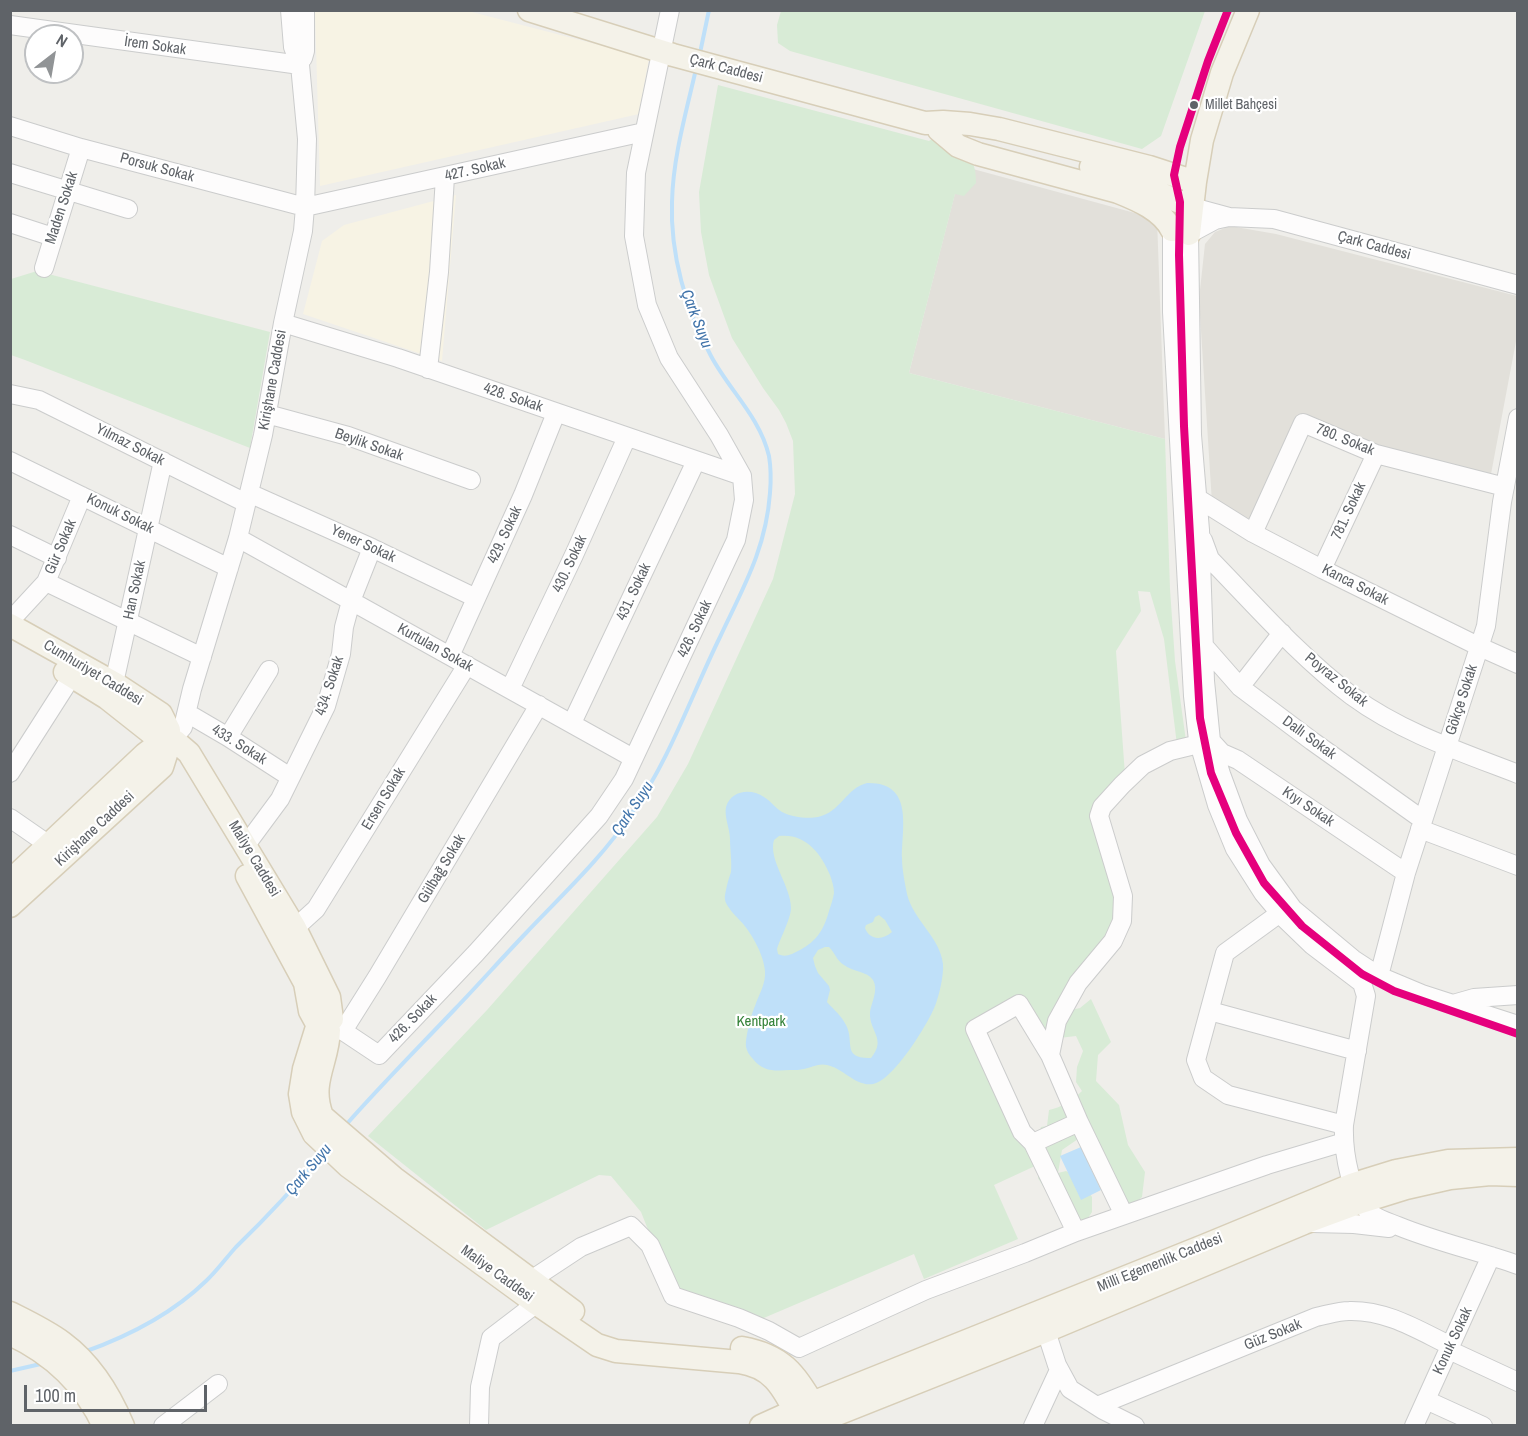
<!DOCTYPE html>
<html>
<head>
<meta charset="utf-8">
<style>
  body { margin:0 }
  #map { position:relative; width:1528px; height:1436px; overflow:hidden; background:#efeeea; font-family:"Archivo Narrow",sans-serif }
  canvas { display:block }
  .frame { position:absolute; inset:0; border:12px solid #5f6368; pointer-events:none }
  .north { position:absolute; left:24px; top:24px; width:60px; height:60px; box-sizing:border-box; background:#fff; border:2px solid #bfc1c3; border-radius:50%; rotate:31deg; font-size:16px; font-weight:700; line-height:24px; text-align:center; color:#5f6368 }
  .north::after { content:''; display:block; margin:auto; width:21px; height:27px; background:#919496; clip-path:polygon(50% 0,100% 100%,50% 72%,0 100%) }
  .scale { position:absolute; left:24px; top:1385px; width:183px; height:27px; box-sizing:border-box; border:3px solid #5f6368; border-top:0; padding-left:8px; font-size:18px; line-height:21px; white-space:nowrap; color:#5f6368; -webkit-text-stroke:4px #fff; paint-order:stroke }
</style>
</head>
<body>
<div id="map">
<canvas width="1528" height="1436"></canvas>
<div class="frame"></div>
<div class="north">N</div>
<div class="scale">100 m</div>
</div>
<script>
const ctx = document.querySelector('canvas').getContext('2d');
ctx.lineJoin = 'round';
function fillPath(path, color) {
  ctx.fillStyle = color;
  ctx.fill(path, 'evenodd');
}
function trace(path, color, width, dash) {
  ctx.strokeStyle = color;
  ctx.lineWidth = width;
  ctx.lineCap = dash ? 'butt' : 'round';
  ctx.setLineDash(dash || []);
  ctx.stroke(path);
}
function label(font, color, halo, rows, align = 'center') {
  ctx.font = font + ' "Archivo Narrow",sans-serif';
  ctx.lineWidth = 4.5;
  ctx.setLineDash([]);
  ctx.textBaseline = 'middle';
  ctx.strokeStyle = halo;
  ctx.fillStyle = color;
  for (const [text, x, y, turn = 0] of rows) {
    ctx.save();
    ctx.translate(x, y);
    ctx.rotate((+turn || 0) * Math.PI / 180);
    ctx.textAlign = isNaN(turn) ? turn : align;
    if (halo) ctx.strokeText(text, 0, 0);
    ctx.fillText(text, 0, 0);
    ctx.restore();
  }
}
fillPath(new Path2D(`
  M315 11H468L649 58 639 114 320 186Z
  M456 195 442 361 303 314 322 241 344 225Z`), '#f7f3e4');
fillPath(new Path2D(`
  M962 166 1157 219 1165 439 909 373Z
  M1230 226 1276 234 1517 296V336L1491 474 1386 449 1302 415 1255 521 1212 503 1199 299 1205 244 1215 232Z`), '#e2e0da');
fillPath(new Path2D(`
  M781 11V10L1205 11 1161 136 1142 149 790 51 778 43 777 25Z
  M718 85 929 141 932 139C958 147 977 151 976 183L964 196 955 194 909 373 1165 439 1170 589 1175 661 1186 741 1177 745 1164 639 1150 592 1138 591 1141 611 1116 651 1125 775 1102 807 1122 921 1066 1011 1080 1008 1091 999 1111 1042 1098 1055 1096 1081 1119 1105 1128 1145 1145 1172 1142 1197 1128 1209 1078 1139 1062 1150 1058 1173 1066 1171 1081 1179 1092 1197V1212L1086 1221 1076 1218 1054 1204 1038 1178V1135L1041 1127 1047 1126 1049 1110C1062 1107 1072 1101 1082 1091L1076 1082 1077 1067 1083 1051 1076 1036 1059 1038 1050 1055 1019 1005 975 1029 1035 1166 994 1185 1018 1239 924 1279 914 1254 752 1323 675 1297 641 1212 611 1176 599 1175 486 1230 368 1136 487 1010 657 817 688 764 773 579 795 494 793 441 786 423 779 410 763 388 732 338 709 275 701 232 699 192Z
  M37 271 270 332 250 448 25 360 11 355V279Z`), '#d8ebd6');
fillPath(new Path2D(`
  M867 783C914 782 902 827 902 858 902 870 905 883 907 894 913 920 940 937 943 964 944 975 939 996 935 1006 928 1024 893 1081 873 1084 856 1087 843 1068 827 1065 819 1063 812 1067 804 1069 800 1070 795 1070 790 1070 775 1071 763 1072 753 1059 750 1056 747 1052 746 1047 745 1038 751 1015 755 1006 759 994 766 984 765 971 764 956 753 936 744 925 738 918 730 911 726 903 724 898 725 895 726 890 727 884 729 878 731 872 732 862 730 849 730 839 730 829 724 817 726 807 731 790 751 788 764 797 771 801 775 808 782 812 791 817 808 819 818 817 841 812 846 788 867 783ZM779 836C805 833 821 853 830 875 832 881 834 887 834 893 833 899 831 905 829 911 824 929 817 941 800 950 792 954 786 958 778 954L777 949C780 939 791 918 791 908 791 886 768 860 774 840ZM879 915 885 920 892 932C883 940 870 941 865 928L866 925 873 922 875 917ZM825 947H829C835 953 837 961 844 965 853 972 867 971 873 980 879 990 871 1003 870 1013 869 1031 887 1039 871 1058 841 1059 855 1041 846 1025 841 1015 834 1010 827 1002L830 990 829 986 818 973 815 966 813 958 818 950Z
  M1081 1147 1101 1190 1081 1200 1060 1156Z`), '#bfe0f9');
trace(new Path2D(`
  M700 53 709 10
  M345 1126C380 1086 418 1048 455 1009 479 984 502 958 526 933 563 894 602 858 632 813 670 759 691 696 720 637 743 588 766 549 770 493 771 481 771 468 769 456 760 417 729 390 711 356 686 310 670 254 672 202 673 157 686 113 696 69
  M84 1352C129 1336 171 1315 206 1281 217 1271 226 1258 236 1247 267 1217 296 1186 323 1153
  M10 1371 45 1363`), '#bfe0f9', 4);
const minor = new Path2D(`
  M10 25 300 65
  M303 58 305 51V10
  M10 126 81 148 305 207 644 132
  M10 173 128 209
  M1192 207 1229 217 1274 219 1518 285
  M1229 217 1215 220 1189 234 1192 435 1200 530 1205 681 1211 741 1221 774 1238 820 1261 865 1293 909 1353 959 1379 976 1422 994 1518 1025
  M10 223 53 237
  M1172 230V312L1193 696 1198 740 1217 805 1235 849 1263 893 1284 918 1312 945 1362 983 1366 996 1344 1125C1343 1151 1350 1199 1373 1215 1380 1220 1391 1223 1398 1226 1437 1242 1478 1251 1518 1265
  M44 268 81 148
  M283 323 398 358 742 476
  M428 369 439 272 445 177
  M10 394 39 400 246 503
  M267 414 348 436 471 480
  M10 461 229 568
  M249 493 372 548 476 598
  M1197 498 1253 533 1322 569 1480 647 1518 664
  M1253 533 1303 423 1376 454 1505 487
  M10 535 57 558
  M238 538 633 758
  M1203 540 1210 559C1254 604 1301 658 1352 696 1401 732 1461 752 1518 774
  M1322 569 1376 454
  M46 582 202 657
  M10 621 46 582 82 496
  M1204 646 1240 687 1312 741 1423 820
  M450 656 523 495 556 413
  M114 683 163 461
  M1240 687 1282 633
  M510 689 574 555 627 437
  M187 713 228 737 290 777
  M572 723 696 461
  M176 735 183 727 192 689 238 538 263 435 283 323 303 231 305 207 307 139 300 65 293 47 290 10
  M228 737 269 670
  M1212 742 1222 753 1238 760 1406 873
  M10 773 72 676
  M10 818 49 845
  M1420 829 1518 866
  M246 845 280 799 326 706 341 654 344 627 351 601 372 548
  M1280 913 1225 953 1196 1060 1203 1078 1228 1095 1344 1125
  M295 928 316 909 467 665
  M1379 976 1406 873 1486 626 1502 502 1518 418
  M1453 1004 1474 998 1518 995
  M1210 1011 1357 1051
  M331 1029 343 1031 379 1055 476 953 599 816 624 779 736 540 744 500 742 476 719 435 669 358 647 305 634 236 636 173 670 10
  M343 1031 377 977 539 705
  M1050 1055 1057 1021 1078 983 1113 941 1122 921 1123 896 1099 816 1102 807 1122 785 1143 765 1170 751 1199 744
  M1033 1143 1022 1132 975 1029 1019 1004 1050 1055 1079 1122
  M1312 1223 1354 1224 1389 1228
  M1076 1232 1033 1143 1079 1122 1124 1215
  M531 1280 581 1247 631 1226 650 1245 673 1296 739 1318 769 1331 799 1348 926 1290 1025 1253 1076 1232 1267 1165 1344 1142
  M1046 1331 1057 1365 1070 1389 1103 1410 1135 1426
  M1449 1350 1518 1382
  M1426 1400 1483 1426
  M1097 1406 1316 1317C1327 1315 1338 1311 1349 1311 1387 1310 1418 1330 1451 1346
  M163 1426 218 1384
  M479 1426 480 1387 491 1338 546 1296
  M1033 1426 1059 1370
  M1414 1426 1491 1256`);
const major = new Path2D(`
  M529 10 673 55 925 123 943 122 970 124 999 129 1149 167 1195 182
  M939 130 958 146 978 154 1118 192C1138 200 1162 210 1172 230
  M1091 167 1125 179 1192 207
  M1189 234 1195 182 1202 140 1222 73 1248 10
  M10 625 114 683 161 714 169 730
  M65 672 107 698 150 732 160 737
  M175 741 189 753 295 928 329 997 332 1019
  M247 876 305 983 310 1011 316 1022
  M10 881 145 754 161 742
  M10 906 162 767 169 745
  M317 1027 304 1069 300 1094 303 1112 314 1134 348 1166 537 1304 597 1345 616 1351 739 1362C777 1368 784 1392 801 1422
  M329 1030C328 1063 309 1082 322 1116L394 1178 573 1311
  M10 1313C28 1322 47 1331 63 1343 90 1363 110 1395 123 1426
  M10 1334C53 1354 84 1383 104 1426
  M742 1348C788 1356 797 1379 820 1415
  M761 1426 812 1403 1206 1245 1354 1184 1396 1171 1448 1161 1518 1159
  M807 1426 1046 1331 1304 1223 1361 1202 1406 1188 1450 1178 1490 1174 1518 1175`);
trace(minor, '#cbcccc', 20);
trace(major, '#d7ceb8', 25);
trace(minor, '#fdfcfc', 18);
trace(major, '#f4f2e9', 22);
trace(new Path2D(`
  M1228 10 1208 61 1180 147 1174 175 1180 202 1179 255 1184 426 1200 718 1211 773 1236 833 1264 883 1302 926 1362 974 1394 991 1518 1034`), '#e5007d', 8);
for (const [x, y, r, color] of [
  [1194,105,5,"#5f6368"]
]) {
  const dot = new Path2D();
  dot.arc(x, y, r, 0, 2 * Math.PI);
  ctx.fillStyle = color;
  ctx.fill(dot);
  trace(dot, '#fff', 2);
}
label('14px', '#5f6368', '#fff', [
  ["Millet Bahçesi",1205,105]
], 'left');
label('15px', '#5f6368', '#fff', [
  ["İrem Sokak",155,46,8],
  ["Çark Caddesi",726,69,15],
  ["Porsuk Sokak",157,168,15],
  ["427. Sokak",475,170,-13],
  ["Maden Sokak",62,208,-72],
  ["Çark Caddesi",1374,246,15],
  ["Kirişhane Caddesi",273,380,-80],
  ["428. Sokak",513,398,19],
  ["780. Sokak",1345,440,22],
  ["Yılmaz Sokak",130,445,27],
  ["Beylik Sokak",369,445,19],
  ["781. Sokak",1349,511,-65],
  ["Konuk Sokak",120,514,26],
  ["429. Sokak",505,535,-65],
  ["Yener Sokak",363,544,25],
  ["Gür Sokak",61,547,-67],
  ["430. Sokak",570,564,-65],
  ["Kanca Sokak",1355,585,27],
  ["Han Sokak",135,590,-78],
  ["431. Sokak",634,592,-65],
  ["426. Sokak",695,629,-65],
  ["Kurtulan Sokak",435,648,29],
  ["Cumhuriyet Caddesi",93,673,31],
  ["Poyraz Sokak",1336,680,39],
  ["434. Sokak",330,686,-72],
  ["Gökçe Sokak",1462,700,-72],
  ["Dallı Sokak",1309,738,36],
  ["433. Sokak",239,745,32],
  ["Ersen Sokak",384,799,-59],
  ["Kıyı Sokak",1308,807,34],
  ["Kirişhane Caddesi",95,829,-43],
  ["Maliye Caddesi",254,859,59],
  ["Gülbağ Sokak",442,869,-59],
  ["426. Sokak",413,1019,-46],
  ["Milli Egemenlik Caddesi",1160,1263,-22],
  ["Maliye Caddesi",497,1274,36],
  ["Güz Sokak",1273,1335,-22],
  ["Konuk Sokak",1453,1341,-65]
]);
label('15px', '#348238', '#fff', [
  ["Kentpark",761,1022]
]);
label('italic 16px', '#4174aa', '#fff', [
  ["Çark Suyu",696,319,69],
  ["Çark Suyu",633,809,-56],
  ["Çark Suyu",309,1170,-50]
]);
</script>
</body>
</html>
